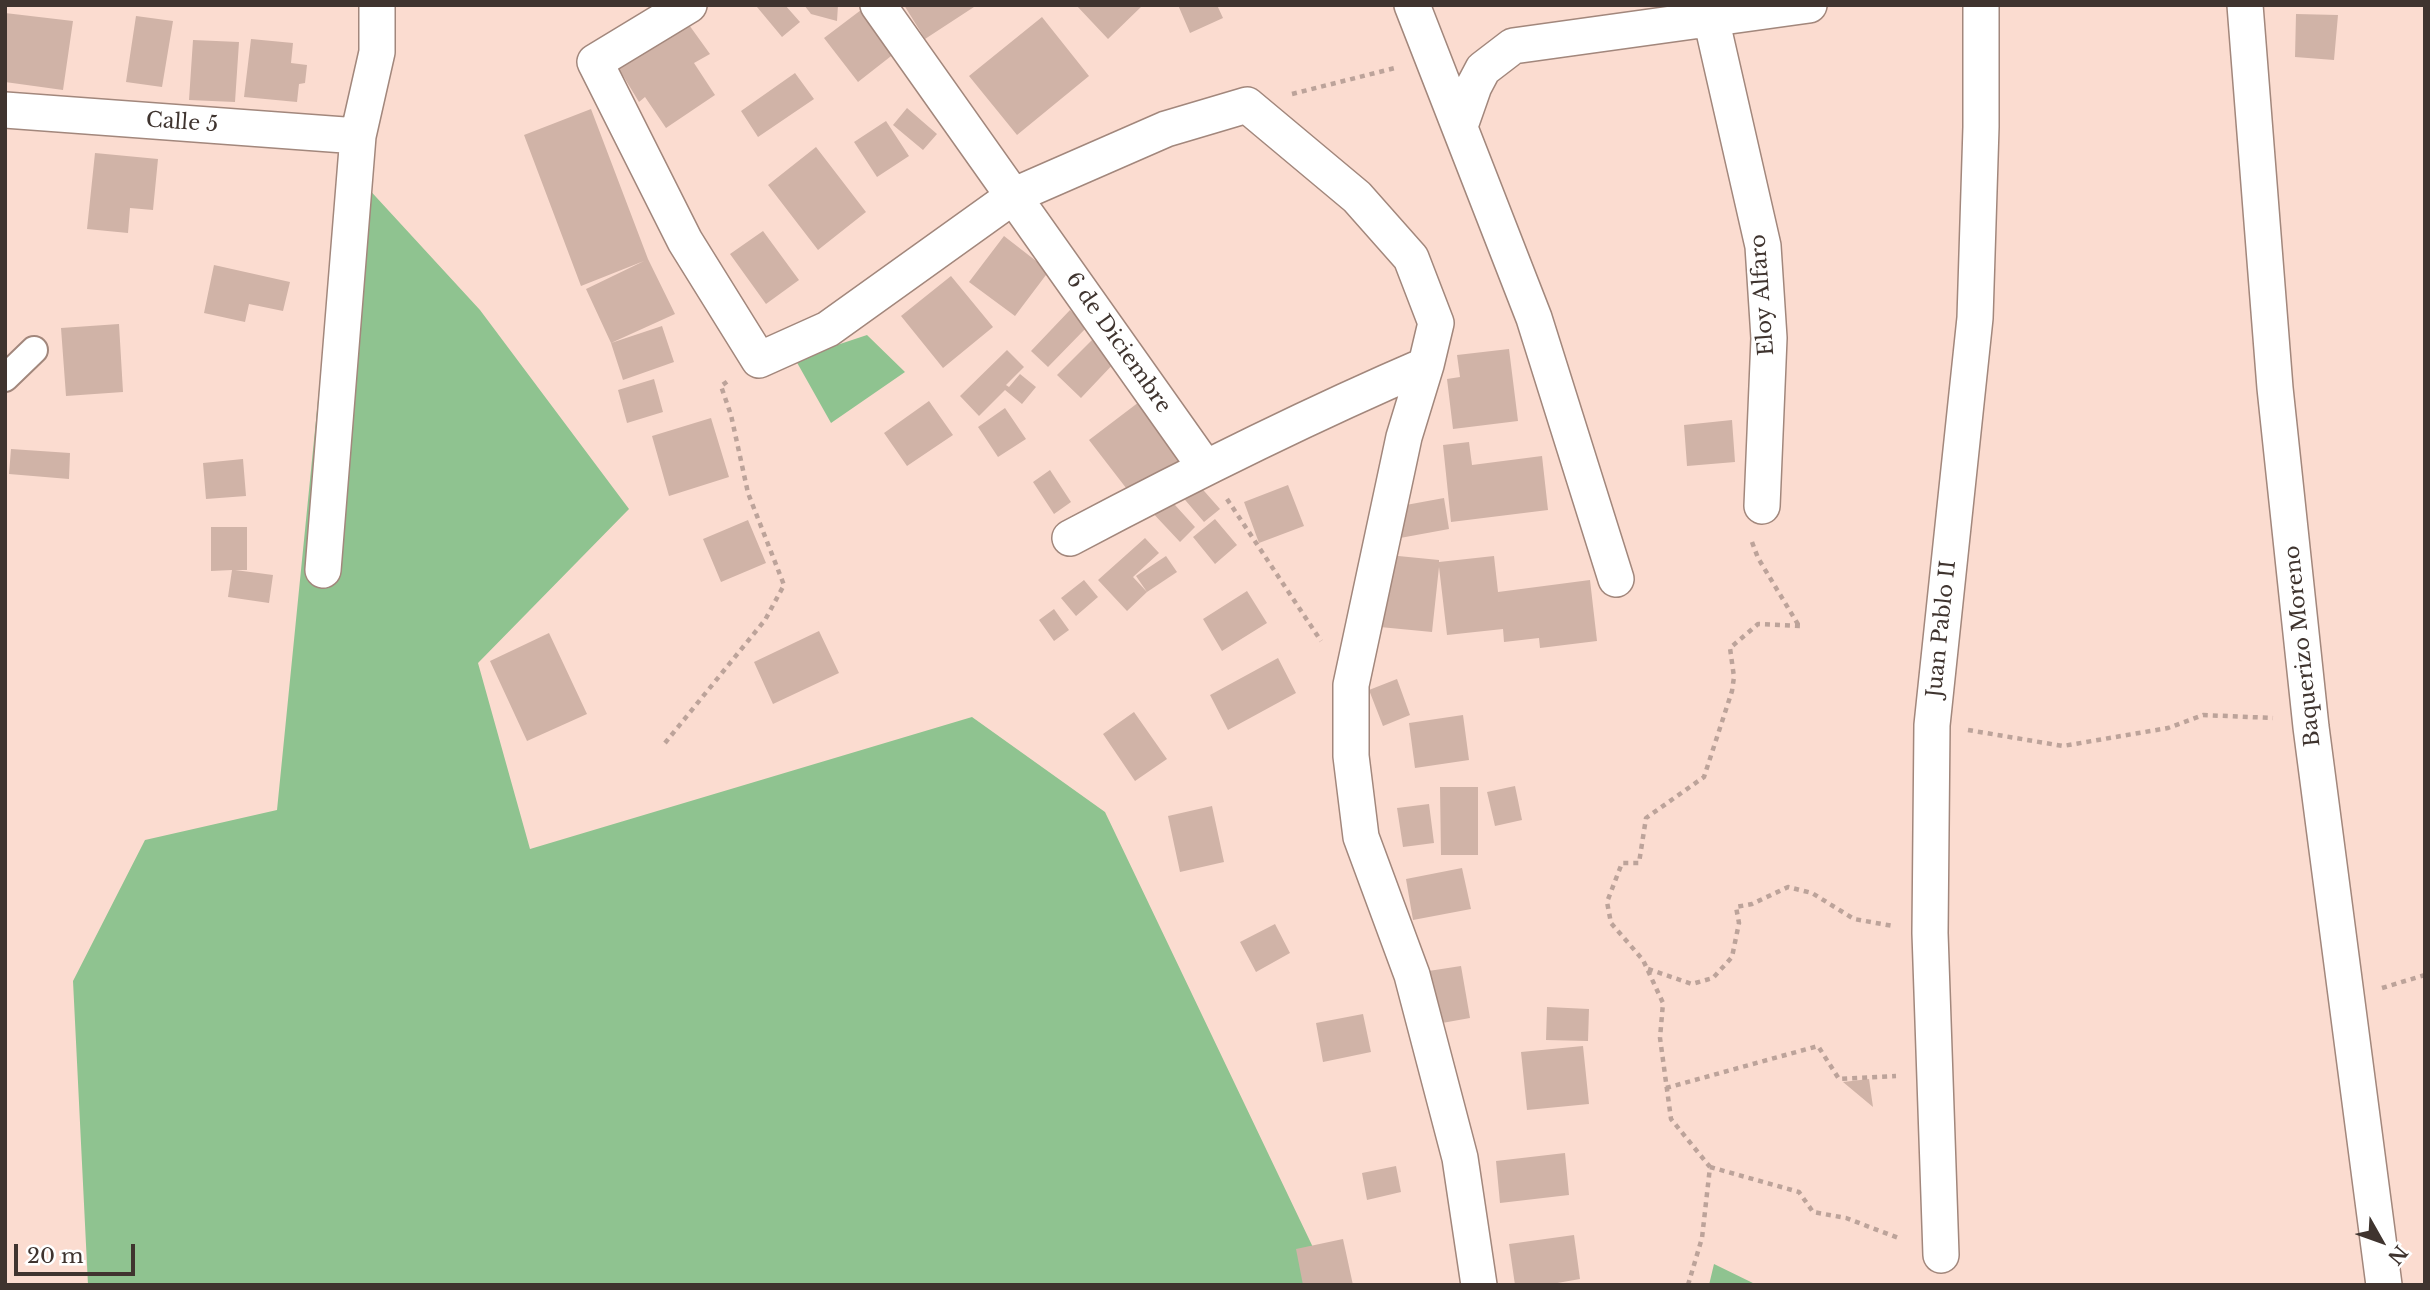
<!DOCTYPE html>
<html>
<head>
<meta charset="utf-8">
<style>
  body { margin:0 }
  #map { position:relative; width:2430px; height:1290px; overflow:hidden; background:#fbdcd0; font-family:"Libre Baskerville",serif }
  canvas { display:block }
  .frame { position:absolute; inset:0; border:7px solid #3f342f; pointer-events:none }
  .north { position:absolute; left:2346px; top:1206px; width:70px; height:70px; -webkit-text-stroke:5px #fff; paint-order:stroke; rotate:130deg; font-size:19px; font-weight:700; line-height:28px; text-align:center; color:#3f342f }
  .north::after { content:''; display:block; margin:auto; width:24px; height:32px; background:#3f342f; clip-path:polygon(50% 0,100% 100%,50% 72%,0 100%) }
  .scale { position:absolute; left:14px; top:1244px; width:121px; height:32px; box-sizing:border-box; border:4px solid #3f342f; border-top:0; padding-left:9px; font-size:21px; line-height:24px; white-space:nowrap; color:#3f342f; -webkit-text-stroke:5px #fff; paint-order:stroke }
</style>
</head>
<body>
<div id="map">
<canvas width="2430" height="1290"></canvas>
<div class="frame"></div>
<div class="north">N</div>
<div class="scale">20 m</div>
</div>
<script>
const ctx = document.querySelector('canvas').getContext('2d');
ctx.lineJoin = 'round';
function fillPath(path, color) {
  ctx.fillStyle = color;
  ctx.fill(path, 'evenodd');
}
function trace(path, color, width, dash) {
  ctx.strokeStyle = color;
  ctx.lineWidth = width;
  ctx.lineCap = dash ? 'butt' : 'round';
  ctx.setLineDash(dash || []);
  ctx.stroke(path);
}
function label(font, color, halo, rows, align = 'center') {
  ctx.font = font + ' "Libre Baskerville",serif';
  ctx.lineWidth = 5;
  ctx.setLineDash([]);
  ctx.textBaseline = 'middle';
  ctx.strokeStyle = halo;
  ctx.fillStyle = color;
  for (const [text, x, y, turn = 0] of rows) {
    ctx.save();
    ctx.translate(x, y);
    ctx.rotate((+turn || 0) * Math.PI / 180);
    ctx.textAlign = isNaN(turn) ? turn : align;
    if (halo) ctx.strokeText(text, 0, 0);
    ctx.fillText(text, 0, 0);
    ctx.restore();
  }
}
fillPath(new Path2D(`
  M342 160 480 310 629 509 478 663 530 849 972 717 1105 812 1331 1285H88L73 981 145 840 277 810Z
  M867 335 905 372 831 423 795 359Z
  M1714 1264 1757 1285H1709Z`), '#8fc390');
fillPath(new Path2D(`
  M759 5H785L800 22 782 37 757 7Z
  M804 5H838L837 21 811 14Z
  M904 5H977L925 39Z
  M1076 5H1143L1108 39Z
  M1178 5H1217L1223 18 1190 33Z
  M861 10 895 53 858 82 824 38Z
  M679 11 710 54 694 63 715 95 666 128 645 97 639 102 611 56Z
  M5 13 73 21 63 90 5 82Z
  M2296 14 2338 15 2334 60 2295 57Z
  M136 16 173 21 162 87 126 82Z
  M1042 17 1089 76 1017 135 969 76Z
  M251 39 293 43 291 63 307 65 305 83 299 84 297 102 244 97Z
  M193 40 239 42 235 102 189 100Z
  M795 73 814 99 758 137 741 111Z
  M907 108 937 134 923 150 893 125Z
  M591 109 648 259 675 314 611 343 662 326 674 362 623 380 611 343 586 289 644 261 581 286 524 135Z
  M886 121 909 156 877 177 854 142Z
  M816 147 866 212 818 250 768 185Z
  M95 153 158 159 153 210 130 208 128 233 87 229Z
  M763 231 799 280 766 304 730 254Z
  M1004 236 1049 271 1015 316 969 282Z
  M214 265 290 282 283 311 249 304 245 322 204 313Z
  M951 276 993 327 943 368 901 316Z
  M1070 310 1087 327 1048 367 1031 351Z
  M119 324 123 392 66 396 61 328Z
  M1094 338 1117 360 1081 398 1057 375Z
  M1509 349 1518 421 1453 429 1447 379 1460 377 1457 355Z
  M1007 350 1024 367 1006 385 1009 387 1020 374 1036 387 1022 404 1005 390 979 416 960 396Z
  M654 379 663 412 627 423 618 390Z
  M929 401 953 435 907 466 884 433Z
  M1139 402 1182 459 1133 497 1089 440Z
  M1005 408 1026 439 998 457 978 427Z
  M711 418 729 477 669 496 652 436Z
  M1732 420 1735 462 1687 466 1684 425Z
  M1469 442 1472 465 1542 456 1548 510 1451 522 1443 445Z
  M11 449 70 453 69 479 9 474Z
  M243 459 246 496 206 499 203 463Z
  M1050 470 1071 502 1054 514 1033 482Z
  M1190 475 1220 509 1204 522 1174 487Z
  M1288 485 1304 526 1259 543 1244 502Z
  M1165 494 1195 527 1180 542 1149 509Z
  M1444 498 1449 529 1400 538 1395 507Z
  M1215 519 1237 545 1215 564 1193 537Z
  M748 520 766 563 721 582 703 539Z
  M211 527H247V570H235L273 575 269 603 228 597 232 570 211 571Z
  M1145 538 1159 553 1133 577 1147 592 1136 576 1166 556 1177 572 1147 592 1127 611 1098 580Z
  M1388 555 1439 560V562L1494 556 1498 592 1590 580 1597 641 1540 648 1539 638 1504 642 1503 629 1447 635 1439 567 1432 632 1380 627Z
  M1084 580 1098 597 1076 616 1061 598Z
  M1247 591 1267 623 1222 651 1203 619Z
  M1054 609 1069 630 1054 641 1039 620Z
  M819 631 839 673 773 704 754 662Z
  M549 633 587 714 527 741 490 661Z
  M1278 658 1296 693 1228 730 1210 695Z
  M1397 679 1410 715 1383 726 1369 690Z
  M1134 712 1167 759 1135 781 1103 734Z
  M1463 715 1469 760 1415 768 1409 723Z
  M1515 786 1522 820 1495 826 1487 792Z
  M1440 787H1478V855H1441Z
  M1429 804 1434 843 1403 847 1397 808Z
  M1212 806 1224 862 1180 872 1168 816Z
  M1462 868 1471 909 1413 920 1406 879Z
  M1275 924 1290 953 1256 972 1240 942Z
  M1461 966 1470 1018 1431 1025 1422 972Z
  M1547 1007 1589 1009 1588 1041 1546 1040Z
  M1363 1014 1371 1052 1323 1062 1316 1023Z
  M1583 1046 1589 1104 1527 1110 1521 1052Z
  M1869 1079 1873 1107 1843 1082Z
  M1565 1153 1569 1195 1500 1203 1496 1161Z
  M1396 1166 1401 1192 1367 1200 1362 1173Z
  M1574 1235 1580 1279 1546 1285H1515L1509 1244Z
  M1343 1239 1353 1285H1303L1296 1249Z`), '#d0b3a7');
const pedestrian = new Path2D(`
  M5 378 34 350`);
const minor = new Path2D(`
  M689 5 595 62 685 241 759 360 828 329 1015 195 1166 129 1247 105 1357 197 1411 258 1436 323 1426 365 1404 437 1351 685V756L1361 837 1412 975 1460 1158 1479 1285
  M878 5 1205 467
  M1412 5 1534 318 1616 579
  M1708 5 1763 246 1769 338 1762 506
  M2245 5 2275 388 2311 727 2384 1285
  M5 110 358 136
  M1460 126 1474 86 1483 69 1513 46 1809 5
  M1070 538C1187 476 1305 417 1426 365
  M323 570 358 136 377 52V5
  M1941 1255 1930 933 1932 725 1975 318 1981 127V5`);
trace(pedestrian, '#a2877c', 30);
trace(minor, '#a2877c', 38);
trace(new Path2D(`
  M1292 94 1395 68
  M1227 499 1321 641
  M1752 542 1758 558 1799 626
  M1968 730 2063 746 2168 728 2203 715 2273 718
  M665 743 765 620 784 585 748 493 731 415 721 386 728 381
  M1648 969 1692 984 1713 978 1732 957 1739 923 1736 907 1752 904 1788 887 1812 893 1854 919 1893 926
  M2382 988 2425 975
  M1666 1088 1818 1046 1839 1079 1896 1076
  M1710 1167 1799 1192 1813 1212 1846 1218 1901 1239
  M1688 1285 1702 1238 1710 1167 1671 1119 1660 1038 1663 1003 1643 960 1611 923 1607 902 1622 863H1639L1646 818 1704 777 1732 691 1734 677 1730 648 1758 624 1800 626`), '#bca39a', 4.5, [5, 5]);
trace(pedestrian, '#fff', 26);
trace(minor, '#fff', 35);
label('21px', '#3f342f', '#fff', [
  ["Calle 5",182,123,4],
  ["Eloy Alfaro",1763,295,-94],
  ["6 de Diciembre",1118,343,55],
  ["Juan Pablo II",1942,629,-84],
  ["Baquerizo Moreno",2303,646,-96]
]);
</script>
</body>
</html>
